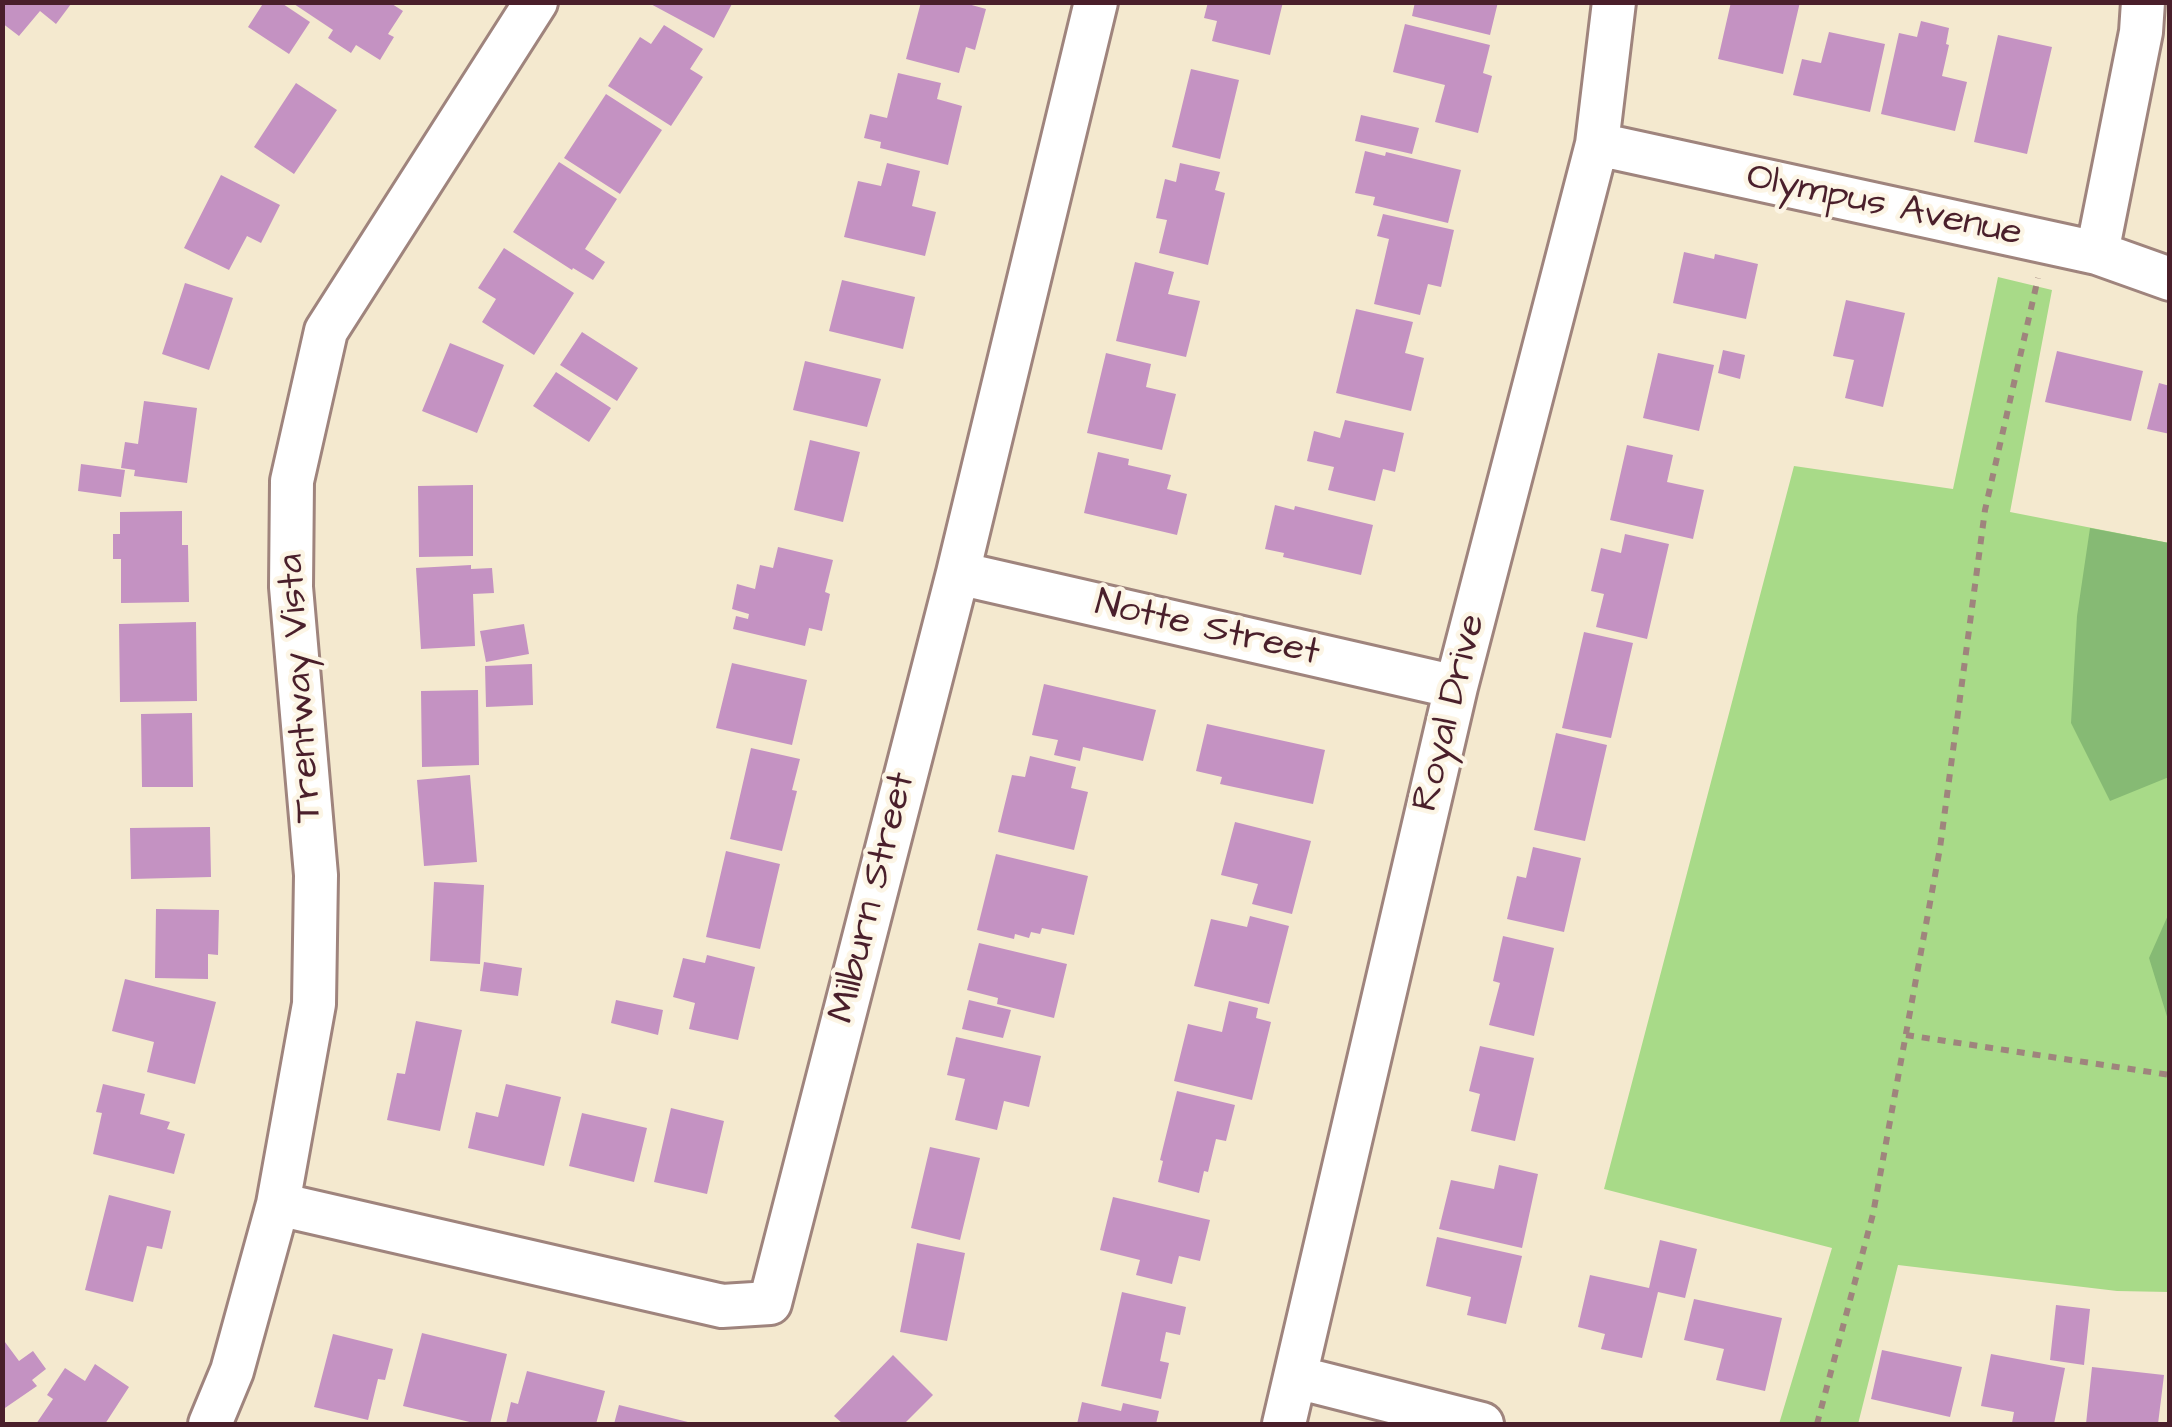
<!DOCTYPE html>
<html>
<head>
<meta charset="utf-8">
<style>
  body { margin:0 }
  #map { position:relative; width:2172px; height:1427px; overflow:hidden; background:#f4e9cf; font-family:"Architects Daughter",sans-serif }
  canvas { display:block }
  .frame { position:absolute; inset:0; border:5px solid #4a1f2b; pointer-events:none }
</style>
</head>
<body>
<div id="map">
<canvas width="2172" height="1427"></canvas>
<div class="frame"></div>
</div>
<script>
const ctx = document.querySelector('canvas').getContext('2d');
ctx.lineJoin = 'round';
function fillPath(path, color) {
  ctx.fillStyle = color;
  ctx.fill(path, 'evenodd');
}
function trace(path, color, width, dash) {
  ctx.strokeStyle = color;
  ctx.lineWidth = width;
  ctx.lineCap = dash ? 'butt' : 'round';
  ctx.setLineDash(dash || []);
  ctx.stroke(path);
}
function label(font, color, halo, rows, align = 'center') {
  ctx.font = font + ' "Architects Daughter",sans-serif';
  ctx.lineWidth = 9;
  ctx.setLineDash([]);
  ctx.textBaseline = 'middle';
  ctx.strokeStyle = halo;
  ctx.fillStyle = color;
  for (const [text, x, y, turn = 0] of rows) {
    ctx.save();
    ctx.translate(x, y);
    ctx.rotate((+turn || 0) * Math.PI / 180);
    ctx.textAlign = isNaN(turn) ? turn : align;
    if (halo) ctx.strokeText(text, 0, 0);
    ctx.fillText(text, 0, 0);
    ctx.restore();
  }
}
fillPath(new Path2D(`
  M1998 277 2052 290 2010 512 2169 543V1292L2117 1291 1898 1265 1858 1424H1779L1832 1248 1604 1189 1794 466 1953 489Z`), '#a8da88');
fillPath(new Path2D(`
  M2090 528 2169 543V777L2110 801 2071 723 2077 616Z
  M2169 913V1023L2149 958Z`), '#86ba74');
fillPath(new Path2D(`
  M2 2H69L71 4 56 24 40 11 19 36 2 23Z
  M264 2H280L310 22 289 54 248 27Z
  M291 2H389L403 11 388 34 394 37 380 60 356 45 351 53 328 38 333 30Z
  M647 2H733L714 38Z
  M921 2H961L986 9 975 50 966 47 959 73 906 59Z
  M1208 2H1283L1270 55 1212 41 1217 21 1204 18Z
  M1415 2H1498L1490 35 1412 16Z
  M1731 2H1800L1783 74 1718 59Z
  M1921 21 1949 28 1946 44 1949 45 1942 76 1967 82 1955 131 1881 114 1899 33 1917 37Z
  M1405 24 1490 45 1483 73 1492 76 1478 133 1435 122 1445 85 1393 72Z
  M664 25 703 49 690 69 703 77 671 126 608 86 640 37 651 44Z
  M1829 32 1885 44 1870 112 1793 95 1802 59 1821 63Z
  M1998 35 2052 47 2027 154 1974 142Z
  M1191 69 1239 80 1220 159 1172 147Z
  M898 73 941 83 937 99 962 106 948 165 880 148 881 142 864 138 870 114 887 118Z
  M296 83 337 110 294 174 254 147Z
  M606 94 662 130 620 194 564 158Z
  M1361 115 1419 128 1412 154 1355 141Z
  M1365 151 1385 156 1386 152 1461 170 1448 223 1373 205 1375 197 1355 193Z
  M559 162 617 199 585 249 605 262 593 280 573 268 572 270 513 232Z
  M887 163 920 171 912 206 936 212 925 256 844 237 858 181 881 186Z
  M1180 163 1220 172 1215 190 1225 193 1208 265 1159 253 1167 220 1156 218 1165 179 1176 182Z
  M221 175 280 205 261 243 247 236 229 270 184 248Z
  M1383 214 1454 230 1441 287 1428 284 1420 315 1374 304 1389 239 1377 236Z
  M504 248 574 293 534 355 482 322 496 299 478 288Z
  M1684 252 1714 259 1715 254 1758 264 1746 319 1673 303Z
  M1135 262 1174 272 1168 294 1200 301 1186 357 1116 341Z
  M842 280 915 297 903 349 829 331Z
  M185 283 233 298 209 370 162 354Z
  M1846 300 1905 313 1883 407 1845 398 1854 360 1833 356Z
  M1356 309 1413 322 1405 353 1424 358 1411 411 1336 393Z
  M582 332 638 368 617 401 560 365Z
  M450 343 504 365 477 433 422 411Z
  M1723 350 1745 355 1740 379 1718 373Z
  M2057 351 2143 371 2131 421 2045 402Z
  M1106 353 1151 364 1146 387 1176 394 1162 450 1087 433Z
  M1658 353 1714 365 1699 431 1643 418Z
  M805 361 881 379 867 427 793 410Z
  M556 372 611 408 589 442 533 406Z
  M2159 383 2170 386V434L2147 429Z
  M144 401 197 408 187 483 134 476 135 470 121 468 125 442 138 444Z
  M1345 420 1404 433 1395 472 1383 469 1375 501 1328 490 1334 467 1307 461 1314 431 1340 438Z
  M810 440 860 452 843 522 794 510Z
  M1627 445 1673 455 1667 482 1704 490 1693 539 1610 520Z
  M1098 452 1129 459 1128 465 1171 475 1167 489 1187 494 1177 535 1084 513Z
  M81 464 125 470 121 497 78 491Z
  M473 485V556L419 557 418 486Z
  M1275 505 1294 510 1295 506 1373 525 1361 575 1283 557 1284 553 1265 549Z
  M182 511V545H188L189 602 121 603V559H113V534H120V512Z
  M1625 534 1669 544 1647 639 1596 627 1604 594 1591 591 1601 548 1621 553Z
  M778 547 833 560 825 592 830 594 822 631 809 628 805 646 733 629 736 616 748 619 749 614 732 609 737 584 755 589 760 565 773 568Z
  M471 565V569L492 568 494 593 473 594 475 646 421 649 416 568Z
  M196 622 197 701 120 702 119 624Z
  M524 624 529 654 486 662 480 631Z
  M1584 632 1633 643 1611 738 1562 728Z
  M732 663 807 680 792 745 716 728Z
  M532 664 533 705 486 707 485 666Z
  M1044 684 1156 710 1143 761 1083 747 1080 761 1054 755 1058 740 1032 735Z
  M478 690 479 765 422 767 421 691Z
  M192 713 193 787H142L141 714Z
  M1207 724 1325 750 1313 804 1220 784 1222 777 1196 771Z
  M1556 733 1607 745 1585 841 1534 830Z
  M751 748 800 759 792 790 797 791 782 851 730 839Z
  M1030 756 1076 767 1071 788 1088 792 1074 850 998 832 1012 775 1025 777Z
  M470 775 477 862 424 866 417 780Z
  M1235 822 1311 841 1292 914 1252 904 1258 884 1221 875Z
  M210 827 211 877 131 879 130 828Z
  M1533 847 1581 858 1564 932 1507 919 1517 876 1526 878Z
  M726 851 780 864 760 949 706 937Z
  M996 854 1088 876 1074 935 1042 928 1040 934 1031 932 1029 938 1015 934 1014 939 977 930Z
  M434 882 484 885 480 964 430 961Z
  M156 909 219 910 218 955 208 954V979L155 978Z
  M1250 916 1289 926 1269 1004 1194 986 1211 919 1247 927Z
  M1503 936 1554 948 1534 1036 1489 1025 1500 983 1493 981Z
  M979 943 1067 964 1054 1018 997 1004 998 998 967 990Z
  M707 955 755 967 738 1040 689 1029 695 1003 673 997 683 958 705 963Z
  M484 962 522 968 518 996 480 991Z
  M125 979 216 1002 195 1084 147 1072 154 1042 112 1031Z
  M616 1000 663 1010 658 1035 611 1023Z
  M969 1000 1011 1010 1003 1038 962 1029Z
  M1229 1001 1258 1008 1256 1018 1271 1022 1252 1100 1174 1081 1188 1024 1222 1032Z
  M416 1021 462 1030 440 1131 387 1120 397 1073 405 1074Z
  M956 1037 1041 1056 1029 1107 1004 1101 997 1130 955 1120 965 1079 947 1075Z
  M1480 1046 1534 1058 1515 1141 1471 1131 1480 1094 1469 1091Z
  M103 1084 145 1094 140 1114 170 1122 167 1129 185 1134 174 1174 93 1154 102 1113 96 1112Z
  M506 1084 561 1097 544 1166 468 1148 476 1112 498 1117Z
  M1177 1091 1235 1105 1226 1141 1216 1139 1208 1172 1204 1171 1199 1193 1158 1182 1163 1161 1160 1160Z
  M671 1108 724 1121 707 1194 654 1182Z
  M582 1113 647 1128 634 1182 569 1166Z
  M930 1147 980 1158 960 1240 911 1228Z
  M1499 1165 1538 1174 1522 1248 1439 1229 1451 1180 1494 1189Z
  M109 1195 171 1211 162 1249 147 1246 133 1302 85 1290Z
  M1113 1197 1210 1220 1200 1261 1179 1256 1172 1284 1136 1275 1140 1260 1100 1250Z
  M1437 1237 1522 1256 1506 1324 1467 1315 1471 1297 1426 1286Z
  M1660 1240 1697 1249 1685 1298 1658 1292 1642 1358 1601 1349 1605 1334 1578 1327 1590 1275 1649 1288Z
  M917 1243 965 1253 947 1341 900 1332Z
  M1122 1292 1186 1307 1180 1335 1166 1332 1160 1361 1169 1363 1161 1399 1101 1386Z
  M1694 1299 1782 1318 1765 1391 1716 1380 1724 1349 1684 1340Z
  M2056 1305 2090 1309 2084 1365 2050 1360Z
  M422 1333 507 1354 490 1424H478L403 1406Z
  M333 1334 393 1349 385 1380 378 1379 368 1420 314 1407Z
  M2 1338 19 1361 33 1351 46 1369 32 1380 37 1386 2 1410Z
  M1882 1350 1962 1367 1950 1417 1871 1399Z
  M1991 1354 2065 1368 2054 1424 2012 1423 2014 1412 1981 1406Z
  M893 1355 933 1395 904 1424H843L834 1416Z
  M95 1364 129 1387 105 1424H36L53 1399 47 1395 65 1368 85 1381Z
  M2092 1367 2164 1375 2158 1424H2086Z
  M527 1371 605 1391 596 1424H506L511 1402 518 1404Z
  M1082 1402 1121 1411 1123 1403 1159 1411 1156 1424H1077Z
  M619 1405 692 1423V1424H614Z`), '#c492c2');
const minor = new Path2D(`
  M1597 144 2097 253 2170 279
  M2097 253 2141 32 2143 2
  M958 573 1456 687
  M278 1204 722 1306 770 1303 958 573 1096 2
  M1296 1377 1482 1424
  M210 1424 232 1371 278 1204 314 1004 316 875 291 587 292 481 326 331 536 2
  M1284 1424 1456 687 1597 144 1614 2`);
trace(minor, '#9f847d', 48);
trace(new Path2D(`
  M1906 1035 2170 1075
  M1817 1424 1873 1214 1940 848 1985 510 2038 278`), '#9f847d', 6, [8, 8]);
trace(minor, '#fff', 42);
label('38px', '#4a1f2b', '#fcf5e5', [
  ["Olympus Avenue",1884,207,12],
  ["Notte Street",1207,630,13],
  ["Trentway Vista",302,688,-94],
  ["Royal Drive",1451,713,-76],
  ["Milburn Street",874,898,-76]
]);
</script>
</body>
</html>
